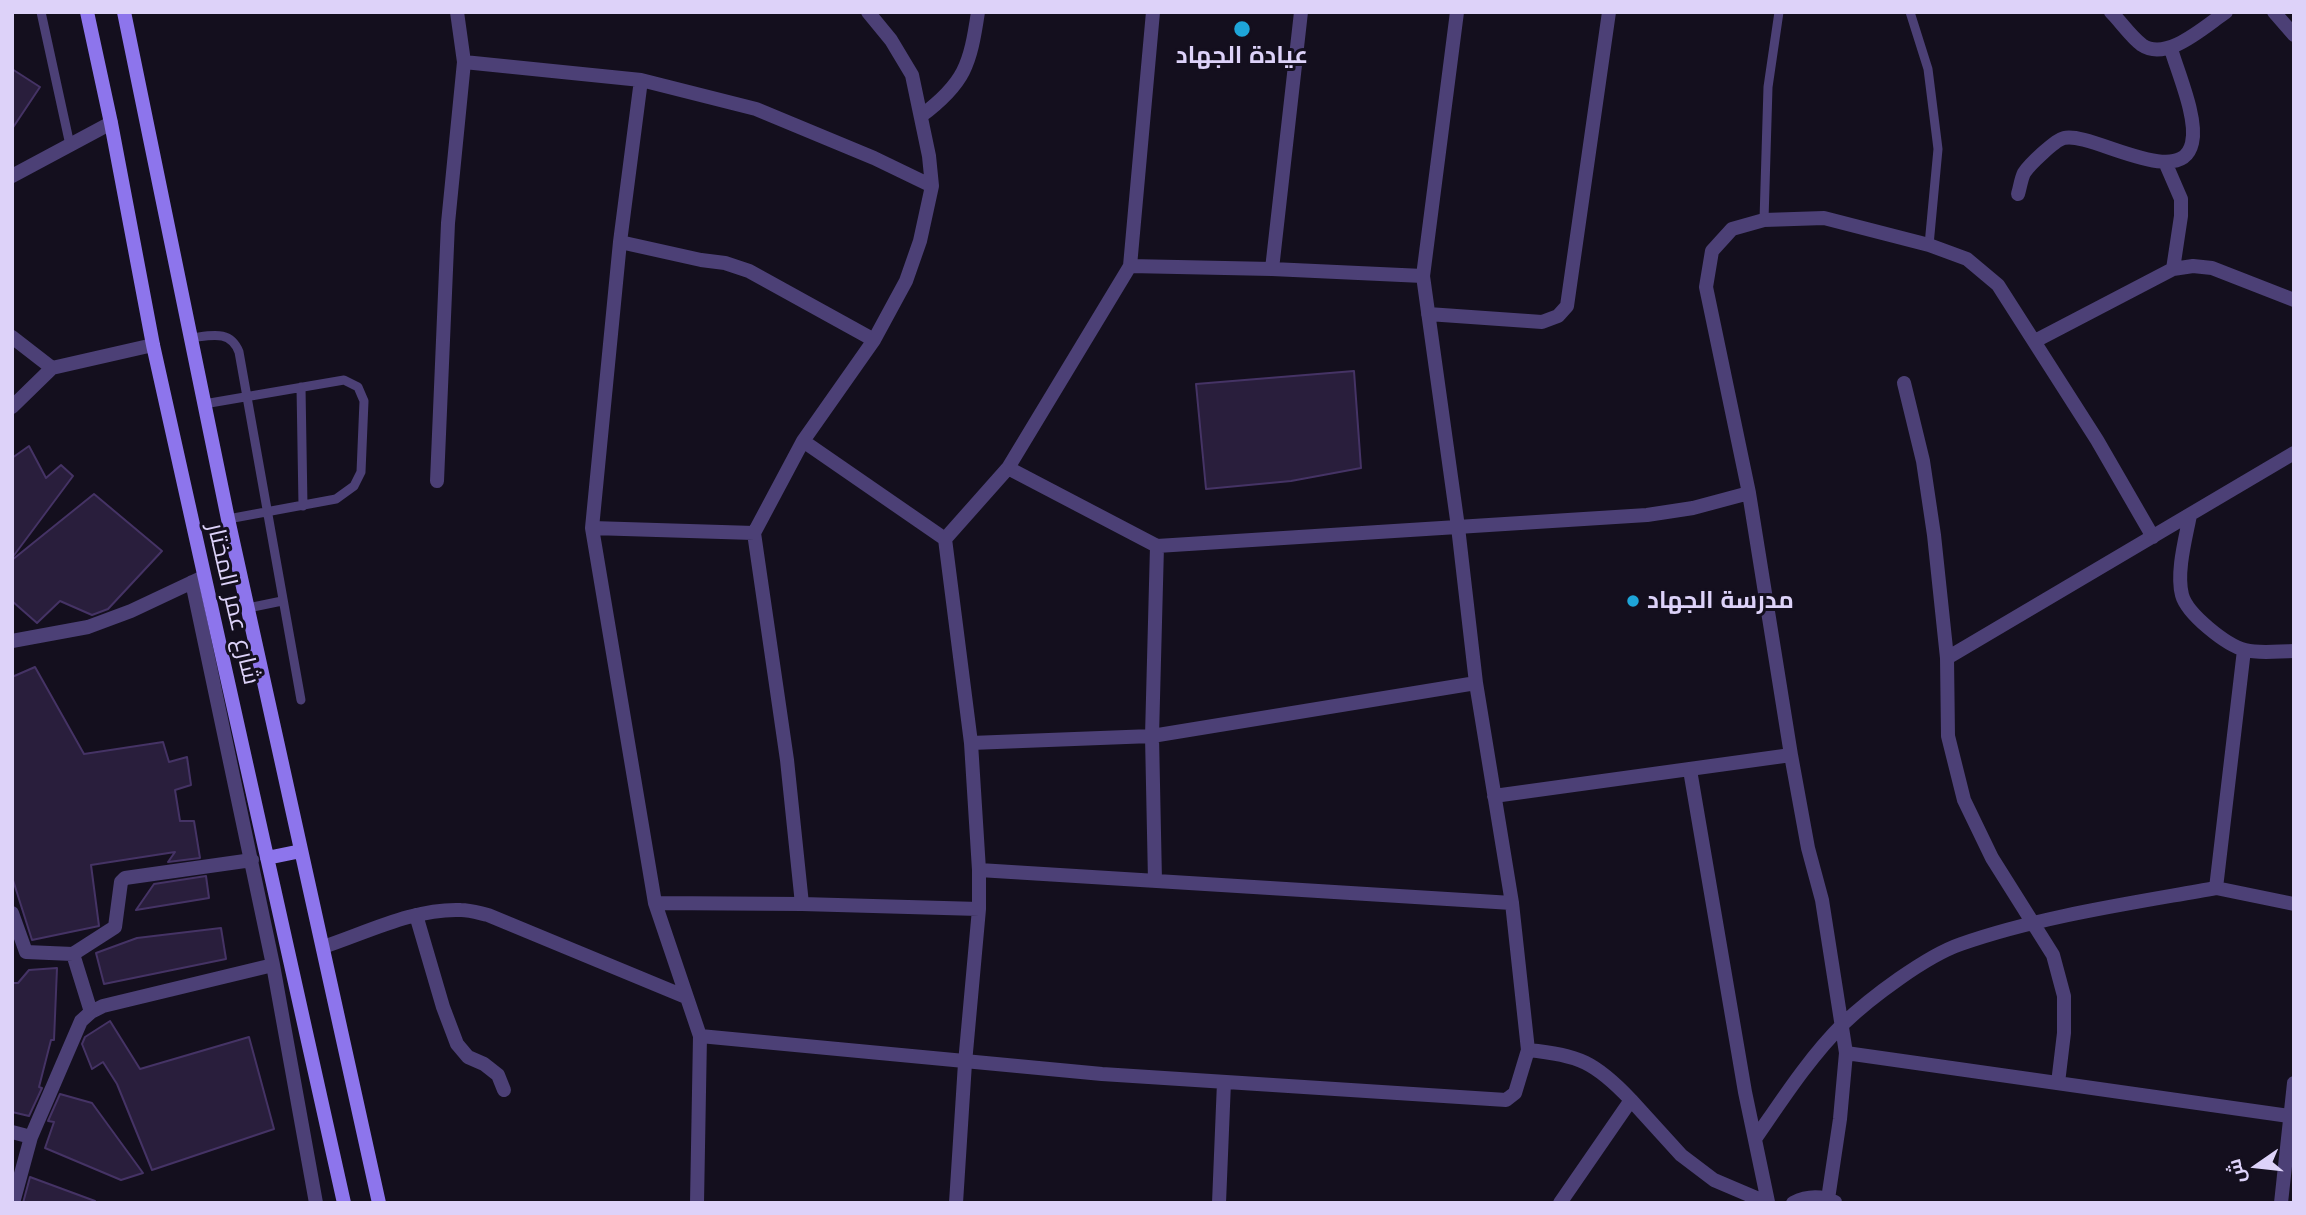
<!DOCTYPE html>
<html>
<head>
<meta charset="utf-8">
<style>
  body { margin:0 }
  #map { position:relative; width:2306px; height:1215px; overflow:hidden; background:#140f1e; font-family:"Work Sans",Cairo,sans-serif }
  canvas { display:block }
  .frame { position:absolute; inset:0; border:14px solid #ddd2f9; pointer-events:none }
  .north { position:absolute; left:2222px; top:1131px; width:70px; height:70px; -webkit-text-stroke:5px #140f1e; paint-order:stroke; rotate:256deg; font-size:19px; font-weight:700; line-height:28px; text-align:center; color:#ddd2f9 }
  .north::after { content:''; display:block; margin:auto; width:24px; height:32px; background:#ddd2f9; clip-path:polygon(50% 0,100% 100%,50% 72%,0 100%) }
</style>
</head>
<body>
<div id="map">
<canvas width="2306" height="1215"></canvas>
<div class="frame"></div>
<div class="north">ش</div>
</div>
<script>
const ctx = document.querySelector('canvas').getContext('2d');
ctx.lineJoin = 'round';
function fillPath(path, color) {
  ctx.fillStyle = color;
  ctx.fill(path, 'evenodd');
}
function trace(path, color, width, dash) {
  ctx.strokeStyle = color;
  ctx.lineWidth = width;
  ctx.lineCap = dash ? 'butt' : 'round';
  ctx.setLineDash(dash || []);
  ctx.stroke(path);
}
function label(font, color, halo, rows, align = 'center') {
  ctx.font = font + ' "Work Sans",Cairo,sans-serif';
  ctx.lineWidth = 6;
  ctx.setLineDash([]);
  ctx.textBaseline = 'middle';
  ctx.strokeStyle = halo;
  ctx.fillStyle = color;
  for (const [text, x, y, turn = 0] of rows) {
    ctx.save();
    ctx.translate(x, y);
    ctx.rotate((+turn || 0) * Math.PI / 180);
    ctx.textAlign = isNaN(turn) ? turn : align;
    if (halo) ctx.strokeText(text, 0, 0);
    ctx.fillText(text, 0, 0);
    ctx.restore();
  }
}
const building = new Path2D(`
  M12 69 40 87 12 129Z
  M1354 371 1361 468 1291 481 1206 489 1196 384Z
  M29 446 46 478 61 465 73 476 12 558V458Z
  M94 494 162 551 108 609 92 615 60 601 37 623 12 601V560Z
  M35 667 84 754 163 742 169 762 187 757 191 785 175 790 180 821H194L200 858 168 862 175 852 91 865 99 926 32 940 12 877V677Z
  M206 876 209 898 136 910 154 884Z
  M221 928 226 959 104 984 96 953 137 938Z
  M57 968 54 1040H51L39 1087 42 1088 29 1116 12 1112V983H18L29 970Z
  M110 1021 140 1069 249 1037 274 1129 152 1170 117 1084 103 1062 92 1069 82 1044 85 1037Z
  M60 1094 92 1103 143 1173 121 1180 45 1148 54 1122 48 1121Z
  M30 1177 95 1201V1203H23Z`);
fillPath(building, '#291e3c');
trace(building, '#453365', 2);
trace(new Path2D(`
  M41 12 70 145
  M1910 12 1928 69 1938 149 1929 245
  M1764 220 1768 87 1779 12
  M190 338C210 336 230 329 239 352L301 700
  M301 387 303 506
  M204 404 344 380 358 387 364 401 361 472 354 486 336 499 228 519
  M248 608 282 601`), '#4c4076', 9);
trace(new Path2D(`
  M2111 12C2121 22 2131 37 2142 45 2167 62 2205 26 2226 12
  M2274 12 2294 35
  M464 62 641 80
  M921 116C965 83 970 65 978 12
  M2165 162 2181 199V216L2173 269
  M12 176 111 123
  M2018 194C2020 188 2021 179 2024 173 2029 165 2055 140 2064 138 2091 131 2181 191 2192 143 2198 119 2178 73 2171 49
  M620 242 701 260 725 263 749 271 874 340
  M1130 266 1153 12
  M1272 269 1301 12
  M1423 276 1457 12
  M1428 314 1542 322 1558 316 1567 306 1609 12
  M12 337 52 368 12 407
  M2035 341 2173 269 2193 266 2212 268 2294 300
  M52 368 153 345
  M1904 383 1923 461 1934 535 1947 658 1948 736 1964 800 1992 858 2053 955 2064 996V1033L2058 1083
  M1008 468 1157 546 1647 515 1693 508 1749 493
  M437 481 448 223 464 62 457 12
  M2190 515C2186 537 2176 572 2182 595 2187 614 2226 645 2245 650 2260 654 2279 651 2294 651
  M592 528 754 533
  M945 539 971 743 979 870V909L965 1063 956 1203
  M192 582 273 965 316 1203
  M12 641 88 627 131 611 199 579
  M2244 650 2216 888 2294 904
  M1947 658 2294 453
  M971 743 1152 736 1476 683
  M1791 755 1749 493 1706 287 1712 251 1732 229 1764 220 1824 218 1929 245 1967 259 1998 285 2097 440 2153 537
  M1690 770 1745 1092 1768 1202
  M1494 796 1791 755 1808 848 1822 900 1846 1053 1840 1119 1828 1199
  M979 870 1512 903
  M1155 881 1152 736 1157 546
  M655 903 802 904 787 760 754 533 803 441 874 340 906 281 920 241 932 186 929 156 912 75 891 40 868 12
  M802 904 979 909
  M12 913 26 952 73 954 91 1012
  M416 915 443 1007 457 1044 468 1057 484 1064 498 1075 504 1090
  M323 947C366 933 414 908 461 910 470 910 479 913 488 915L686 997
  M73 954 115 927 121 882 125 878 252 860
  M700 1036 1102 1074 1506 1100 1515 1093 1528 1050 1512 903 1476 683 1458 527 1423 276 1272 269 1130 266 1008 468 945 539 803 441
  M1528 1050C1579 1055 1595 1062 1631 1100L1560 1203
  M1846 1053 2289 1116
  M1631 1100 1681 1155 1714 1180 1768 1203
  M12 1132 31 1137
  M1755 1139C1782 1100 1809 1058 1843 1024 1870 998 1926 956 1961 944 2041 916 2133 903 2216 888
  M13 1203 31 1137 81 1021 91 1012 103 1006 273 965
  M697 1203 700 1036 655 903 592 528 620 242 641 80 756 109 874 158 932 186
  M1219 1203 1224 1082
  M1793 1203C1807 1196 1820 1195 1835 1202
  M2281 1203 2294 1083`), '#4c4076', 14);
trace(new Path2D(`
  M87 12 111 123 153 345 344 1203
  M124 12 228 519 379 1203
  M267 858 301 851`), '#8d75ec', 14);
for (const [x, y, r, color] of [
  [1242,29,9,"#1ea5d9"],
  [1633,601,7,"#1ea5d9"]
]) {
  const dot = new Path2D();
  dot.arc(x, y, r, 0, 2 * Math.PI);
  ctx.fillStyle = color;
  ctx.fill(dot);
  trace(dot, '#140f1e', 2.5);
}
label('bold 24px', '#ddd2f9', '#140f1e', [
  ["عيادة الجهاد",1242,56],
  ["مدرسة الجهاد",1647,601,"left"]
]);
label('24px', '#ddd2f9', '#140f1e', [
  ["شارع عمر المختار",233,604,77]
]);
</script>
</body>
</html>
